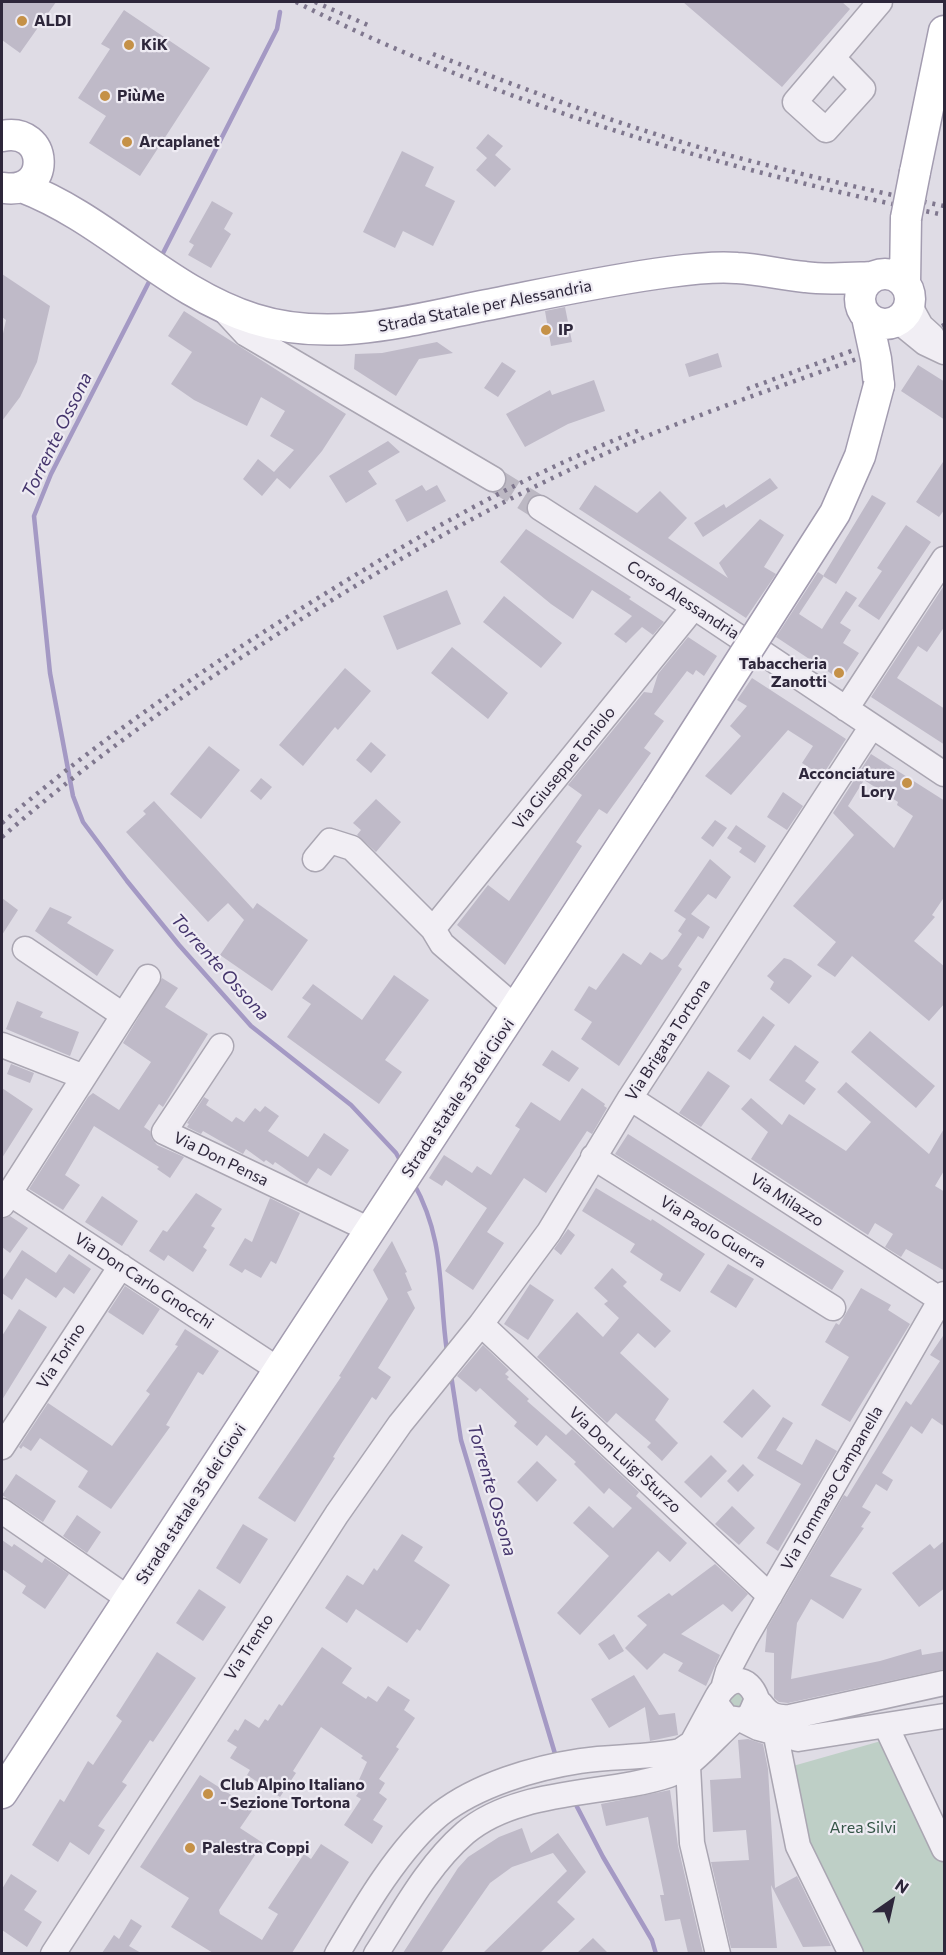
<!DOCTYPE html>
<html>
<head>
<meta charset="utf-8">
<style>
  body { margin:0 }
  #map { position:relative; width:946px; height:1955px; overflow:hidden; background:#dfdce5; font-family:Commissioner,sans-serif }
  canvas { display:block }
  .frame { position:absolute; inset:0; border:3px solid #2e273b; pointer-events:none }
  .north { position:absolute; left:862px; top:1871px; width:60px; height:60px; -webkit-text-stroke:4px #eeebf3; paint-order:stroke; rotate:34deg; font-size:16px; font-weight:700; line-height:24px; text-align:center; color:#2e273b }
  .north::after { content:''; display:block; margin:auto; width:21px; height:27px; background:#2e273b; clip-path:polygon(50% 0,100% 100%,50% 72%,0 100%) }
</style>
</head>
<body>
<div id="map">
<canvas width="946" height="1955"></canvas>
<div class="frame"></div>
<div class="north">N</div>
</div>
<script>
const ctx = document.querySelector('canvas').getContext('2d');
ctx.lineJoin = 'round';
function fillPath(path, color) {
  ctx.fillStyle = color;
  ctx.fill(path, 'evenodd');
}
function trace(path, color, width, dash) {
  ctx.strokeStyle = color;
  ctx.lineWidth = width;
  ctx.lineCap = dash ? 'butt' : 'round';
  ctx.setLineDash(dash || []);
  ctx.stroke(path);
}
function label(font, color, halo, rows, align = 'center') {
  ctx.font = font + ' Commissioner,sans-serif';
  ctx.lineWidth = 4.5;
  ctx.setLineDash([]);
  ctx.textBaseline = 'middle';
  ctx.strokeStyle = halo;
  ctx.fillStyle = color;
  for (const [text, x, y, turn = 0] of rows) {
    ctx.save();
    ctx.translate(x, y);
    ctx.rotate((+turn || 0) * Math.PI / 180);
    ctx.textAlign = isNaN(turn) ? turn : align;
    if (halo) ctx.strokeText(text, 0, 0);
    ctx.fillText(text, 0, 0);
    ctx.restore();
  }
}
fillPath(new Path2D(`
  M744 1689 748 1708 729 1711 726 1692Z
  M881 1741 944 1863V1953H865L808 1844 793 1766Z`), '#becfc6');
trace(new Path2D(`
  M161 257 277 29 280 12
  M151 278 51 474 34 516 50 673 73 796 83 822 127 881 179 945 251 1026 351 1105 396 1153 401 1162
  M413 1182C446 1241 438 1289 447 1352
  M451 1375 461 1440 556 1757
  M574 1801 603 1857 652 1940 656 1954`), '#a499c4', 4.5);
fillPath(new Path2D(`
  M2 2H56L20 53 2 40Z
  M683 2H842L850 9 782 87Z
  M124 10 210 68 140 176 89 143 106 116 78 98 110 49 101 44Z
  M488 134 503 146 495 155 511 169 495 187 476 170 487 158 476 148Z
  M402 151 434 167 425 186 455 201 433 246 403 231 395 248 363 232Z
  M212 201 233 213 224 229 231 234 211 268 188 255 194 245 189 242Z
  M2 274 50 306 37 362 20 397 2 421V338L6 320 2 317Z
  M565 307 572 342 551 346 545 311Z
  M184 311 346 414 322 451 290 489 277 478 262 496 243 479 258 459 274 472 294 450 270 436 285 411 261 397 247 426 194 400 171 384 192 352 168 336Z
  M437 342 453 353 419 359 396 396 354 369 355 354 382 353Z
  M718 353 722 367 689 377 685 364Z
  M502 362 516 371 498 397 484 388Z
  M918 365 945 382V420L901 391Z
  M594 380 605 411 568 424 525 447 506 414 550 390 552 395Z
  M388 441 400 452 368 471 377 484 346 503 329 476Z
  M945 459V509L939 517 916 502Z
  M770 478 778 488 703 537 694 523 724 504 726 508Z
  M422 485 426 491 437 485 446 501 407 522 395 500Z
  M595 485 637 513 660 491 687 518 668 538 728 578 719 563 760 519 784 535 764 567 776 574 746 618 579 509Z
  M872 495 886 503 836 584 823 576Z
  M906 525 931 542 879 620 858 606 882 571 877 568Z
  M526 529 631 597 629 599 664 622 653 635 642 627 626 643 614 634 632 616 592 590 573 619 551 604 500 562Z
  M818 572 824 576 799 614 822 629 846 591 857 598 840 623 851 630 843 643 859 653 841 680 776 637Z
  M945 584V626L927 652 918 646 897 678 945 709V745L871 697Z
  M447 590 461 624 397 650 383 616Z
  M504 596 562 643 541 668 483 622Z
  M688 637 717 656 704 676 696 670 693 675 687 671 654 714 664 721 644 748 651 753 607 814 599 809 576 842 582 846 505 965 457 925 488 885 509 901 582 795 568 785 644 692 652 693 658 674Z
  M452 647 508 693 488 719 431 673Z
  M345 668 371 691 338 730 335 727 303 766 279 745Z
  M752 678 846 739 822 776 802 763 813 746 788 730 731 795 705 776 741 736 730 726 747 706 737 700Z
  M371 742 386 755 371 773 356 760Z
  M209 746 240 770 201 819 170 794Z
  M871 754 945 801V896L932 915 935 917 914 941 945 967V1003L929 1021 852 956 835 977 817 965 836 942 793 906 854 835 833 813ZM864 780 898 802 897 805 913 816 894 848 848 806Z
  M261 778 272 787 261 800 250 791Z
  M783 792 803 806 787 830 767 817Z
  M376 799 401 822 376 852 357 835 361 830 353 823Z
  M154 801 253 909 257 903 308 940 272 991 220 955 244 920 228 903 208 922 126 832 146 814 143 811Z
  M715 820 727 828 713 847 701 838Z
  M736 825 766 846 755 863 739 852 742 848 727 838Z
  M710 859 731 877 716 899 708 894 691 914 710 927 703 939 698 936 678 966 682 969 619 1066 581 1039 592 1022 574 1010 589 986 596 990 623 953 641 965 650 952 662 960 667 956 682 934 678 931 686 919 674 911Z
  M2 898 18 910 2 935Z
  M50 907 72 917 67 923 114 950 97 976 35 931Z
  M784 958 791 960 812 976 789 1004 770 989 774 982 767 976Z
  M394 975 429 1000 385 1060 402 1072 379 1104 287 1037 311 1004 302 998 313 984 362 1020Z
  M162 978 178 988 165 1007 208 1034 163 1107 159 1104 144 1127 150 1131 152 1139 157 1145 184 1157 170 1178 157 1169 159 1167 94 1126 65 1175 80 1185 63 1210 29 1189 88 1097 93 1093 119 1110 151 1062 123 1043Z
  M17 1001 43 1012 40 1017 79 1032 70 1056 6 1029Z
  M763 1016 775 1025 750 1060 737 1051Z
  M870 1031 935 1086 916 1108 851 1052Z
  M795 1045 819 1062 805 1081 816 1089 804 1105 769 1080Z
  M552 1050 579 1068 569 1082 542 1065Z
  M11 1064 34 1073 30 1083 7 1074Z
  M708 1071 730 1086 701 1127 679 1113Z
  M846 1082 929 1154 945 1127V1169L935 1186 945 1192V1271L906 1249 901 1257 885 1247 893 1234 875 1223 868 1235 751 1159 768 1132 741 1109 751 1098 782 1125 789 1114 846 1151 871 1122 837 1092Z
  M2 1088 33 1109 2 1158Z
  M582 1088 605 1104 604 1106 607 1108 592 1134 587 1131 546 1193 524 1178 487 1232 504 1243 473 1290 445 1271 487 1208 446 1180 442 1186 429 1178 444 1155 472 1173 477 1166 491 1175 520 1129 515 1126 531 1102 560 1121Z
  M204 1097 209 1100 206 1105 232 1122 236 1117 244 1122 255 1108 260 1112 265 1106 279 1116 268 1131 308 1157 324 1133 349 1150 331 1176 318 1168 307 1184 275 1162 273 1165 266 1160 264 1162 246 1149 243 1154 203 1131 201 1134 187 1127 189 1124 187 1123Z
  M628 1134 844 1271 832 1290 615 1154Z
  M596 1188 651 1221 652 1219 705 1254 680 1292 660 1280 663 1274 630 1252 635 1244 582 1211Z
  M196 1193 222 1209 211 1226 215 1228 203 1247 207 1250 193 1272 168 1255 164 1261 149 1251 163 1230 167 1232Z
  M102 1196 138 1221 122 1246 85 1222Z
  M270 1198 300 1213 276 1264 271 1261 261 1278 245 1269 242 1273 229 1265 245 1238 252 1242Z
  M10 1216 28 1228 10 1253 2 1247V1219Z
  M568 1229 575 1235 561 1255 554 1249Z
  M392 1241 407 1272 405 1273 412 1290 407 1292 415 1308 378 1368 391 1377 376 1400 372 1397 341 1444 333 1457 335 1458 295 1522 258 1498 341 1377 339 1376 388 1299 373 1270Z
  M22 1250 56 1273 69 1254 91 1269 74 1294 64 1287 56 1298 26 1278 12 1300 2 1293V1281Z
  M728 1264 754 1279 736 1308 710 1292Z
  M612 1268 627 1282 623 1286 671 1331 655 1348 638 1333 620 1353 669 1399 655 1420 678 1443 662 1461 647 1447 651 1443 616 1413 607 1423 537 1357 577 1312 603 1337 619 1318 604 1304 608 1301 594 1288Z
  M530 1284 554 1300 528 1340 504 1324Z
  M125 1286 160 1309 143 1335 108 1312Z
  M861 1288 891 1305 888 1310 910 1324 850 1422 821 1405 849 1357 825 1342 836 1323 839 1325Z
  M19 1309 47 1327 2 1400V1336Z
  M185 1329 219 1351 203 1375 198 1372 166 1425 170 1427 111 1509 78 1487 88 1471 40 1438 31 1451 23 1446 21 1449 19 1447 48 1403 112 1446 150 1394 146 1391 178 1346 175 1345Z
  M945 1333V1427L932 1418 922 1434 911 1426 882 1473 893 1480 887 1491 876 1484 862 1507 871 1512 861 1527 864 1528 830 1576 862 1589 843 1619 811 1599 797 1623 791 1679 880 1661 921 1649 922 1655 945 1651V1669L788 1703 779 1702 774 1698V1653L765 1652 767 1628 844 1495 847 1497 906 1401 911 1405 940 1361 930 1355Z
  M483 1345 509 1370 505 1374 509 1377 507 1379 529 1399 527 1401 566 1435 572 1429 639 1492 636 1496 687 1543 670 1562 658 1551 580 1635 557 1613 609 1556 573 1523 589 1506 613 1528 632 1508 609 1488 604 1494 574 1464 576 1462 546 1435 537 1446 514 1426 517 1422 480 1388 476 1392 457 1376Z
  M753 1389 771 1406 742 1438 723 1422Z
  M783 1417 793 1423 776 1450 802 1465 816 1439 837 1451 778 1551 766 1543 801 1484 757 1458Z
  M711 1455 727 1471 701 1498 684 1482Z
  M537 1461 557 1480 537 1502 517 1482Z
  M743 1464 754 1475 738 1492 727 1481Z
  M16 1474 56 1501 43 1522 2 1495Z
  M732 1506 755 1528 739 1545 715 1524Z
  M77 1515 101 1532 87 1553 63 1536Z
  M243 1524 268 1539 240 1584 216 1568Z
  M402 1534 423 1547 414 1561 450 1585 420 1631 417 1629 407 1643 356 1609 347 1623 325 1608 347 1575 363 1585 374 1568 377 1571Z
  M2 1540 12 1547 14 1544 42 1563 45 1558 69 1574 45 1609 22 1593 26 1586 2 1569Z
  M945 1540V1588L919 1607 892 1573 930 1544 934 1549Z
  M715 1564 748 1594 732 1612 723 1604 681 1634 720 1655 706 1686 678 1671 683 1663 664 1653 647 1670 625 1648 647 1625 637 1616 669 1593 672 1596Z
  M199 1589 226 1607 203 1641 176 1623Z
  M614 1634 624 1651 609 1660 598 1644Z
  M322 1647 352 1668 342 1683 366 1699 368 1696 377 1702 388 1686 410 1700 404 1710 415 1718 396 1747 399 1749 379 1779 385 1783 379 1793 387 1799 373 1820 383 1826 372 1844 344 1825 361 1799 356 1796 363 1786 358 1782 367 1762 361 1758 363 1756 321 1727 293 1771 296 1773 280 1797 247 1775 250 1770 230 1758 237 1747 227 1741 235 1729 238 1731 245 1719 259 1728 265 1719 268 1721 279 1704 282 1706Z
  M157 1652 196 1678 153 1742 150 1740 122 1782 127 1785 98 1826 105 1830 89 1855 70 1842 58 1862 32 1845 60 1799 64 1802 88 1761 93 1765 122 1721 116 1716Z
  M634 1675 659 1715 675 1713 678 1735 650 1741 645 1707 609 1728 591 1699Z
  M748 1739 763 1744 768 1769 775 1888 797 1876 831 1946 803 1947 771 1885 777 1948H731L711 1862 749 1860 746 1830 713 1832 710 1780 741 1778 738 1740Z
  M200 1775 253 1809 240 1828 263 1843 219 1910 220 1914 262 1940 278 1914 268 1908 304 1854 311 1859 321 1844 349 1862 292 1953H213L171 1927 189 1898 140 1867Z
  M670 1790 678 1846 703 1953H688L680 1919 665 1921 660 1895H664L648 1817 606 1826 601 1804Z
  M522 1828 531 1853 558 1833 586 1872 557 1902 575 1919 540 1953H483L567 1871 553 1853 512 1867 490 1883 441 1953H403L458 1868 468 1857 499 1837Z
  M11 1874 37 1891 24 1910 42 1922 27 1947 2 1930V1889Z
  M131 1919 142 1926 129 1946 141 1953H102L114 1935 119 1939Z
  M593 1938 608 1953H577Z`), '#bfbac8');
trace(new Path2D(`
  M493 479 540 508`), '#bcb8c3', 24, [24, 12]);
const minor = new Path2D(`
  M833 58 863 89 826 130 795 102 880 2
  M910 306 921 326 932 336
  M222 308 246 334 493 479
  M898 321 925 343 944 352
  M540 508 694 607 944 774
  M846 709 944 559
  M315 859 330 841 352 848 433 929 442 944 517 1009
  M433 929 694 607
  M25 949 123 1015
  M2 1045 84 1077
  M221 1046 164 1132 370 1230
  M630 1098 944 1302
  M593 1157 833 1308
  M9 1193 279 1370
  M2 1205 148 977
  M481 1324 770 1596
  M2 1447 121 1266
  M2 1511 129 1599
  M724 1685 728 1671 746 1637 944 1294
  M761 1704C769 1715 776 1718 790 1717L944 1683
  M742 1720 750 1715 757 1699C748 1674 729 1676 717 1697V1705L727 1718 742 1720 758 1728 798 1739 944 1716
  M886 1726 944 1849
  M775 1731 798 1846 851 1954
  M688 1766 692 1843 718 1954
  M53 1954 337 1514 400 1424 481 1324 549 1232 630 1098 872 726
  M337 1954C364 1908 399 1848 440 1814 477 1785 534 1768 580 1761 613 1756 647 1758 680 1751L692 1743 717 1697
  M376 1954C403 1912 428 1865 465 1833 518 1788 606 1796 669 1775 692 1767 715 1737 735 1720`);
const major = new Path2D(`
  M2 136C49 126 52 195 4 188
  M915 172 944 31
  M22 187C106 219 168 292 254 319 329 343 408 321 482 306 544 294 607 280 669 272 691 269 715 266 737 268 760 269 782 275 805 277 827 280 850 278 873 277
  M860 299a25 25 0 1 1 50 0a25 25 0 1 1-50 0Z
  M905 283 906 218
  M867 317 876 359 879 385
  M2 1793 658 790`);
trace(minor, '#aaa6b2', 27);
trace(major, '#a39cb0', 33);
trace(minor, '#f1eef4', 24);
trace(major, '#fff', 30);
trace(new Path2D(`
  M296 2C500 105 721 169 944 215
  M315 2 370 26
  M433 54C525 89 618 125 713 151 790 172 867 190 944 206
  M942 326 944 325
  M747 389 854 350
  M2 823C102 737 210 664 323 595 424 532 528 473 640 430
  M2 837C98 753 202 681 311 613 413 550 518 490 630 443 704 412 781 386 857 359`), '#7f778e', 4.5, [3, 6]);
const majorBridge = new Path2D(`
  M906 218 915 172
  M658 790 835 513 860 456 879 385`);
trace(majorBridge, '#a39cb0', 33, []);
trace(majorBridge, '#fff', 30);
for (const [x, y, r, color] of [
  [22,21,6,"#c59147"],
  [129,45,6,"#c59147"],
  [105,96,6,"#c59147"],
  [127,142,6,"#c59147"],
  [546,330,6,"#c59147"],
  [839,673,6,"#c59147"],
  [907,783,6,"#c59147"],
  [208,1794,6,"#c59147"],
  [190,1848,6,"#c59147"]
]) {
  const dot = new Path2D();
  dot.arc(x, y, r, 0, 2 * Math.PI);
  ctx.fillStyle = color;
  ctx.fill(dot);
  trace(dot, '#eeebf3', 2);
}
label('bold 16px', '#2e273b', '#eeebf3', [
  ["ALDI",34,21],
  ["KiK",141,45],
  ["PiùMe",117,96],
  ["Arcaplanet",139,142],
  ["IP",558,330],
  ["Tabaccheria",827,664,"right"],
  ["Zanotti",827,682,"right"],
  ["Acconciature",895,774,"right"],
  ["Lory",895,792,"right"],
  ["Club Alpino Italiano",220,1785],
  ["- Sezione Tortona",220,1803],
  ["Palestra Coppi",202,1848]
], 'left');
label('16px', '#2e273b', '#eeebf3', [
  ["Strada Statale per Alessandria",485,306,-11],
  ["Corso Alessandria",683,600,33],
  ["Via Giuseppe Toniolo",564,768,-51],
  ["Via Brigata Tortona",668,1040,-57],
  ["Strada statale 35 dei Giovi",458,1098,-56],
  ["Via Don Pensa",221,1159,26],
  ["Via Milazzo",787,1200,33],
  ["Via Paolo Guerra",713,1232,32],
  ["Via Don Carlo Gnocchi",144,1281,33],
  ["Via Torino",61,1356,-57],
  ["Via Don Luigi Sturzo",625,1460,43],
  ["Via Tommaso Campanella",832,1488,-60],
  ["Strada statale 35 dei Giovi",191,1504,-57],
  ["Via Trento",249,1647,-57]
]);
label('16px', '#355547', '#eeebf3', [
  ["Area Silvi",863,1828]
]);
label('italic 18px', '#44346c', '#eeebf3', [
  ["Torrente Ossona",57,435,-64],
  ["Torrente Ossona",220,967,48],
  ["Torrente Ossona",492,1490,74]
]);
</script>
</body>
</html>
